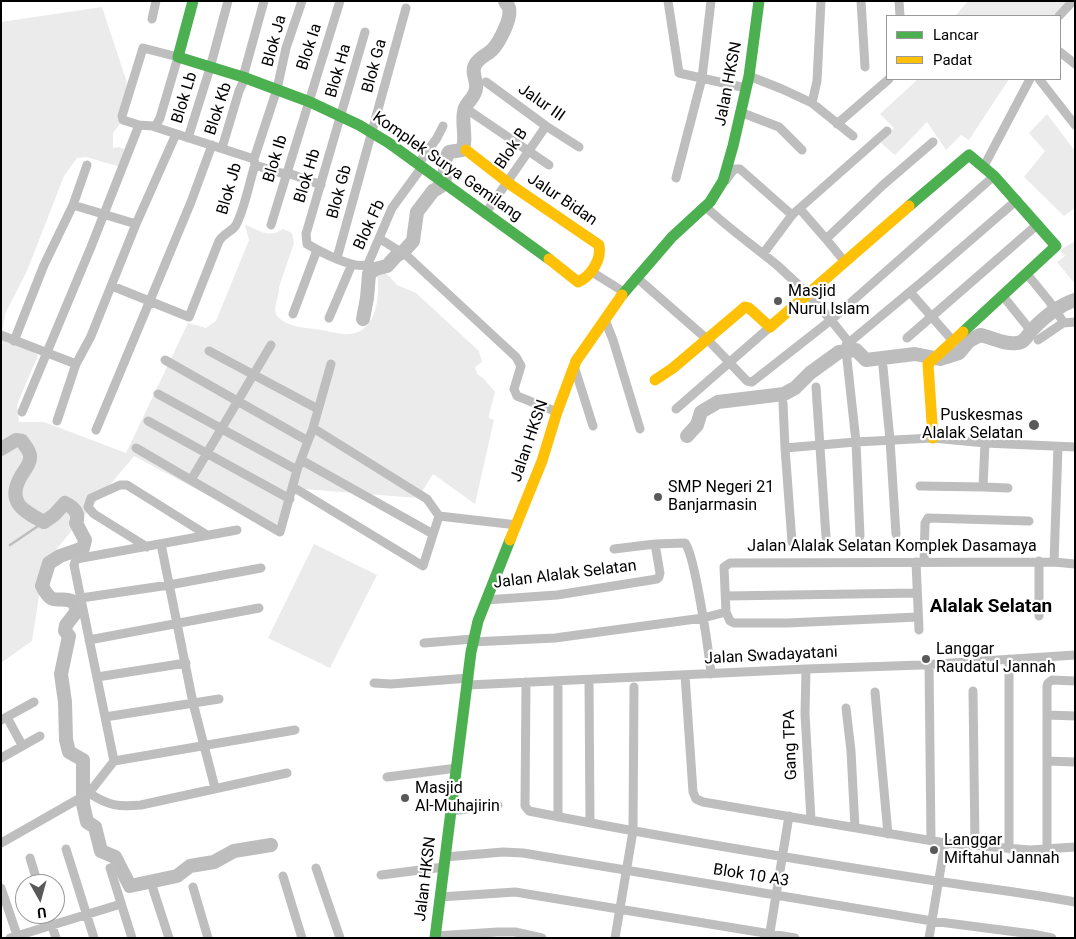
<!DOCTYPE html>
<html>
<head>
<meta charset="utf-8">
<style>
  body { margin:0 }
  #map { position:relative; width:1076px; height:939px; overflow:hidden; background:#fff; font-family:Roboto,sans-serif }
  canvas { display:block }
  .frame { position:absolute; inset:0; border:2px solid #000; pointer-events:none }
  .legend { position:absolute; left:886px; top:15px; width:175px; height:65px; box-sizing:border-box; background:#fff; border:1px solid #999; margin:0; padding:6px 9px; list-style:none; font-size:15px; color:#000 }
  .legend li { display:flex; align-items:center; gap:10px; height:25px }
  .legend b { width:25px; border:1px solid #999 }
  .north { position:absolute; left:15px; top:874px; width:50px; height:50px; box-sizing:border-box; background:#fff; border:1px solid #999; border-radius:50%; rotate:173deg; font-size:14px; font-weight:700; line-height:20px; text-align:center; color:#000 }
  .north::after { content:''; display:block; margin:auto; width:18px; height:22px; background:#595959; clip-path:polygon(50% 0,100% 100%,50% 72%,0 100%) }
</style>
</head>
<body>
<div id="map">
<canvas width="1076" height="939"></canvas>
<div class="frame"></div>
<ul class="legend">
<li><b style="height:6px;background:#4caf50"></b>Lancar</li>
<li><b style="height:6px;background:#ffc107"></b>Padat</li>
</ul>
<div class="north">U</div>
</div>
<script>
const ctx = document.querySelector('canvas').getContext('2d');
ctx.lineJoin = 'round';
function fillPath(path, color) {
  ctx.fillStyle = color;
  ctx.fill(path, 'evenodd');
}
function trace(path, color, width, dash) {
  ctx.strokeStyle = color;
  ctx.lineWidth = width;
  ctx.lineCap = dash ? 'butt' : 'round';
  ctx.setLineDash(dash || []);
  ctx.stroke(path);
}
function label(font, color, halo, rows, align = 'center') {
  ctx.font = font + ' Roboto,sans-serif';
  ctx.lineWidth = 4.5;
  ctx.setLineDash([]);
  ctx.textBaseline = 'middle';
  ctx.strokeStyle = halo;
  ctx.fillStyle = color;
  for (const [text, x, y, turn = 0] of rows) {
    ctx.save();
    ctx.translate(x, y);
    ctx.rotate((+turn || 0) * Math.PI / 180);
    ctx.textAlign = isNaN(turn) ? turn : align;
    if (halo) ctx.strokeText(text, 0, 0);
    ctx.fillText(text, 0, 0);
    ctx.restore();
  }
}
fillPath(new Path2D(`
  M968 1H1067L1053 16H955Z
  M102 7 131 95 123 120 113 133V148L119 147 129 151 121 167 86 157 77 158 64 176 27 271 5 314 2 335 15 343 38 355 17 405 19 422H44L126 453 188 323 206 328 216 321 249 240 245 225C260 230 268 239 283 229L292 233 294 243 279 287C280 296 271 309 278 317 286 326 304 328 315 329 326 330 339 335 350 334 378 331 380 294 377 273L381 270 390 277 397 285 416 293 479 351 482 362 475 367 477 374 483 378 495 392 489 415V418L494 420 475 504 433 474 418 498 290 488 275 531 134 456 44 564 32 641 1 663V22Z
  M918 79H1009L969 140 961 135 946 150 927 122 895 155 881 143 894 128 880 114Z
  M1047 114 1075 151V208L1064 216 1024 177 1045 151 1029 133Z
  M1075 241V284L1057 262 1065 256 1060 250Z
  M314 544 377 575 330 668 268 638Z`), '#ebebeb');
trace(new Path2D(`
  M10 545 44 522`), '#bdbdbd', 2.5);
trace(new Path2D(`
  M363 319 367 298 369 274 375 269 387 266 396 256 404 251 413 241 417 212 433 191 441 186 445 178V160L449 152 462 150C468 139 460 120 465 108 468 101 476 96 476 88 477 80 471 72 475 65 479 57 486 56 492 50 499 43 512 18 509 8 508 5 506 4 505 1
  M687 436 697 425 701 412 718 402 784 394 795 388 810 373 839 352 856 350 866 360 915 354 940 359 959 353 969 341 980 335C992 337 1004 345 1017 343 1024 343 1027 336 1031 331 1044 317 1057 306 1075 300
  M1 449 16 440 22 441C25 446 31 452 30 458 30 464 24 471 21 476 6 502 23 511 44 522L54 515 65 503C73 507 80 513 76 523L85 540 83 548 60 556 49 563 42 586C54 609 58 594 74 602L77 611 66 625 65 631 69 636 61 674 65 702 66 740 69 752 83 760V804L87 822 95 827 101 851 115 857 130 886 177 876 190 866 214 862 234 851 271 845`), '#bdbdbd', 14);
trace(new Path2D(`
  M668 1 679 73 746 88
  M861 1 865 67
  M899 1 900 16
  M1059 16 1073 1
  M152 19 156 1
  M365 32 306 234 307 244C319 251 356 271 368 264L392 208 422 167
  M1060 52 1075 64
  M749 76 782 89 812 103 853 136
  M243 77 264 1
  M1039 79 1075 125
  M486 82 546 126 579 147
  M812 103 817 81 821 1
  M471 112 549 165
  M740 112 779 127 802 150
  M837 124 889 79
  M155 127 160 118 178 57 143 48 122 116 123 120 139 125 153 126 155 127 254 159
  M188 138 210 68 228 1
  M222 148 239 91 245 78
  M418 164 437 138 443 126
  M255 165 281 173H288L321 185
  M984 166 1030 79
  M676 178 702 78 711 1
  M726 180 734 169H740L792 215
  M73 205 136 224
  M706 207C729 229 754 246 778 266 803 288 827 314 847 340L851 341 929 276 1017 200
  M800 209 826 239 883 185 933 142
  M485 214 546 126
  M271 225 340 1
  M380 239 406 255 516 357 521 366 514 389 517 396 557 412
  M826 239 845 262
  M763 254 792 215 887 131
  M337 258 406 8
  M592 272 624 292
  M1027 274 1049 301 1064 323
  M636 277 708 340 747 381 752 382 831 320 994 176
  M112 286 189 317 219 241C225 232 232 232 236 225 245 208 249 183 255 165L254 159 277 89 286 48 302 1
  M910 292 953 341
  M1003 296 1027 326
  M293 314 317 250
  M329 318 352 264
  M605 320 613 340 640 429
  M1 335 76 364
  M907 338 1038 224
  M847 340 846 350 856 442 933 438 985 443 1075 447
  M1038 340 1063 323 1075 322
  M14 341 44 265 73 205 87 165
  M209 351 318 409
  M165 360 308 441
  M574 366 593 426
  M883 367 890 440 896 534
  M816 387 826 537
  M158 394 297 470
  M783 403 785 448
  M676 409 770 327
  M22 412 91 247 139 125
  M57 421 76 364 91 336 136 224 176 134
  M148 421 290 499
  M313 428 427 499 439 516
  M96 430 191 202 212 145
  M985 443 983 487 1008 488
  M136 448 280 532 297 470 313 428 331 364
  M301 460 433 534
  M191 480 271 345
  M920 486 983 487
  M293 487 423 566 439 516 517 525
  M792 542 785 448 856 442 860 536
  M161 544 193 703 215 788
  M147 547 94 514 88 507 91 498 120 485H127L207 535
  M614 549 655 544
  M1039 561V616
  M916 562 919 630
  M924 562 925 523 928 518 1029 521
  M1054 562 1075 564
  M726 596 917 593
  M81 598 169 585 261 568
  M486 600 557 595 657 579 659 577 660 573 655 544 685 543C695 555 709 653 711 674
  M918 617 787 623H734L730 621 726 612 724 567 730 563 1054 562 1058 447
  M89 640 259 608
  M472 642 555 638 703 618 726 612
  M424 643 473 639
  M1009 659V849
  M929 664 931 840
  M806 669 805 714 811 820
  M685 675 693 792 696 799 703 802 945 843 1030 850 1075 847
  M97 677 186 663
  M589 680 590 823
  M558 681V817
  M526 682 525 806 529 811C664 838 800 860 936 881 982 888 1029 893 1075 902
  M374 683 391 684 469 678
  M468 685 806 669 921 665 1075 655
  M973 691 975 844
  M875 692 888 834
  M846 708 851 751 855 828
  M1047 715 1075 716
  M7 717 22 745
  M105 717 219 699
  M1 720 34 702
  M1 758 40 736
  M114 761 295 730
  M1047 761 1075 762
  M387 777 457 768
  M89 793C109 806 118 807 141 805L287 773
  M450 811 498 805
  M1 843 89 793 114 761 74 565 76 559 237 530
  M66 849 94 938
  M1047 850V686L1048 683 1052 680 1075 681
  M445 857 503 852 523 853 932 921 1032 934 1052 938
  M30 858 38 884
  M110 868 132 938
  M316 868 340 938
  M381 875 444 867
  M283 876 302 938
  M193 887 208 938
  M1 888 18 938
  M153 889 169 938
  M440 897 515 892 795 938
  M48 914 56 938
  M435 936 498 932H515L542 938
  M10 938 121 904
  M615 938 633 831 634 687
  M769 938 789 816
  M929 938 945 843`), '#bebebe', 9);
trace(new Path2D(`
  M193 1 178 57 243 77 310 102 359 125 389 143 549 259
  M909 206 969 155 994 176 1056 246 963 332
  M622 295 672 237 710 202 723 181 733 146 749 76 759 1
  M435 938 471 652 478 621 510 540`), '#4caf50', 11);
trace(new Path2D(`
  M466 150 511 185 599 245C602 260 591 276 578 282L549 259
  M655 380 673 368 745 307 749 308 770 327 909 206
  M933 438 928 364 963 332
  M510 540 542 461 557 412 576 361 622 295`), '#ffc107', 11);
for (const [x, y, r, color] of [
  [778,301,5,"#595959"],
  [1034,425,6,"#595959"],
  [658,497,5,"#595959"],
  [926,659,5,"#595959"],
  [405,798,5,"#595959"],
  [934,850,5,"#595959"]
]) {
  const dot = new Path2D();
  dot.arc(x, y, r, 0, 2 * Math.PI);
  ctx.fillStyle = color;
  ctx.fill(dot);
  trace(dot, '#fff', 2);
}
label('16px', '#000', '#fff', [
  ["Blok Ja",275,41,-75],
  ["Blok Ia",310,47,-72],
  ["Blok Ga",375,66,-75],
  ["Blok Ha",339,71,-74],
  ["Jalan HKSN",729,84,-79],
  ["Blok Lb",185,98,-73],
  ["Jalur III",541,103,35],
  ["Blok Kb",219,109,-72],
  ["Blok B",512,149,-56],
  ["Blok Ib",276,159,-73],
  ["Komplek Surya Gemilang",447,167,35],
  ["Blok Hb",308,176,-73],
  ["Blok Jb",230,189,-74],
  ["Blok Gb",340,192,-75],
  ["Jalur Bidan",562,200,34],
  ["Blok Fb",370,225,-65],
  ["Jalan HKSN",530,441,-71],
  ["Jalan Alalak Selatan Komplek Dasamaya",892,547],
  ["Jalan Alalak Selatan",565,575,-7],
  ["Jalan Swadayatani",771,656,-3],
  ["Gang TPA",791,745,-92],
  ["Blok 10 A3",751,876,9],
  ["Jalan HKSN",426,879,-83]
]);
label('16px', '#000', '#fff', [
  ["Masjid",788,292],
  ["Nurul Islam",788,310],
  ["Puskesmas",1023,416,"right"],
  ["Alalak Selatan",1023,434,"right"],
  ["SMP Negeri 21",668,488],
  ["Banjarmasin",668,506],
  ["Langgar",936,650],
  ["Raudatul Jannah",936,668],
  ["Masjid",415,789],
  ["Al-Muhajirin",415,807],
  ["Langgar",944,841],
  ["Miftahul Jannah",944,859]
], 'left');
label('bold 19px', '#000', '#fff', [
  ["Alalak Selatan",991,607]
]);
</script>
</body>
</html>
